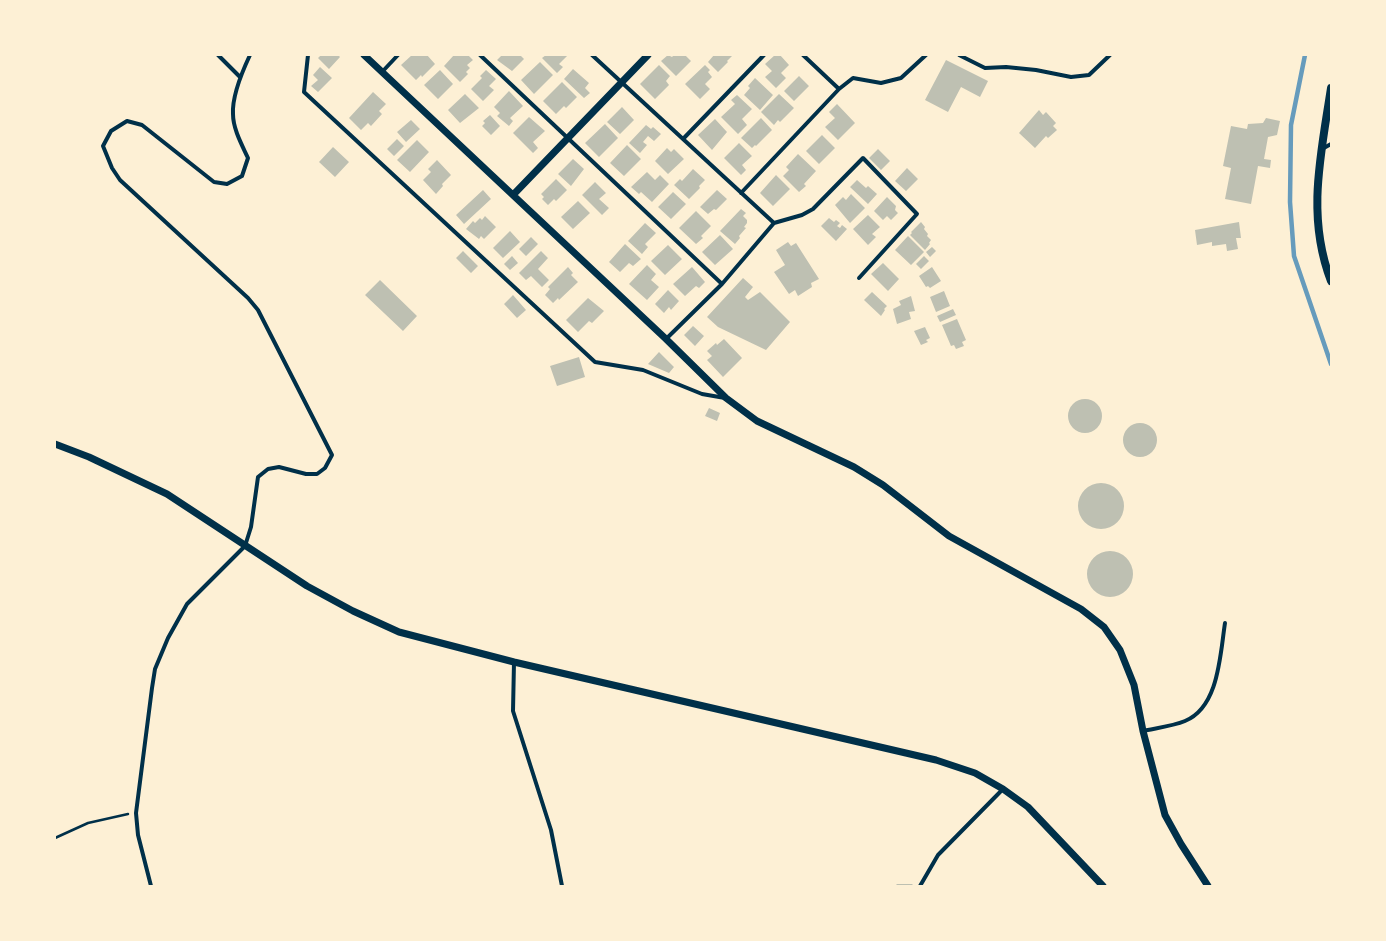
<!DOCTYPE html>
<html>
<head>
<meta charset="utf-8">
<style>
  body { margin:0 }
  #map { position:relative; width:1386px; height:941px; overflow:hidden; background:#fdf0d5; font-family:Cabin,sans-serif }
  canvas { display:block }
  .frame { position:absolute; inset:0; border:56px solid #fdf0d5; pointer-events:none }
</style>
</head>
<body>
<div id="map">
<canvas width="1386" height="941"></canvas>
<div class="frame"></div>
</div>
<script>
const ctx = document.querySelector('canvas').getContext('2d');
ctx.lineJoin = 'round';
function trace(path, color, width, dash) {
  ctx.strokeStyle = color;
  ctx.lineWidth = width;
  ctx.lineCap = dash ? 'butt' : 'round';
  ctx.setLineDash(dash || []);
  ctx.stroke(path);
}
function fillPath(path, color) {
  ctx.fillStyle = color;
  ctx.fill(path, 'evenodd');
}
trace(new Path2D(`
  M1305 55 1291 125 1290 202 1294 256 1331 364`), '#669bbc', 4.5);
fillPath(new Path2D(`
  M321 55H338L340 57 329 69 318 58Z
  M412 55H427L435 64 422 77 421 75 416 80 401 65Z
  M454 55H468L473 60 467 65 470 68 466 72 468 74 460 82 444 66Z
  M502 55H520L524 59 512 71 497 60Z
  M546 55H568L559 64 563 67 557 73 542 58Z
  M668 55 672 57 674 55H685L691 61 676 76 661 61Z
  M714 55 732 56 727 61 728 62 718 72 708 62Z
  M775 55H780L789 65 781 73 786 78 776 88 765 77 772 71 765 64Z
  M946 60 988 81 980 97 961 87 948 112 925 100Z
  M540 62 553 75 534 94 521 80Z
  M659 65 670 76 666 81 669 85 655 99 640 84Z
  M705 65 710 70 708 72 712 77 705 84 710 89 700 99 685 84Z
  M320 67 332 78 318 92 311 86 318 80 313 75Z
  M573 69 589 83 585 88 590 93 584 98 564 79Z
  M440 70 453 84 438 99 424 85Z
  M486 70 496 79 489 86 494 90 483 101 471 89 482 78 480 76Z
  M799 76 809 86 794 101 784 91Z
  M755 78 773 95 760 110 744 95 750 88 748 86Z
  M562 82 577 97 566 108 564 106 556 114 543 101Z
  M509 91 523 106 510 118 513 121 509 126 497 116 500 113 494 107Z
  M373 92 386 104 379 111 382 114 371 126 368 123 361 130 349 118Z
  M465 94 479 108 460 123 448 110Z
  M779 94 794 108 780 122 778 120 774 125 761 112Z
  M737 95 752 109 742 119 747 125 738 134 721 117 735 104 731 100Z
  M837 104 855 123 838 140 825 127 835 118 829 112Z
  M622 107 634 120 620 134 607 122Z
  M1039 110 1043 115 1046 112 1056 123 1053 126 1057 130 1048 138 1046 136 1035 148 1019 133Z
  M490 115 500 126 491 135 482 126 485 123 483 121Z
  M529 117 545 131 533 142 538 148 533 153 513 133Z
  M761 118 772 130 756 146 755 145 752 148 741 138Z
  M1266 118 1280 121 1277 135 1268 137 1264 159 1271 160 1270 168 1258 166 1251 204 1225 199 1231 168 1223 166 1231 126 1247 129 1248 124 1263 123Z
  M715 119 727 132 712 150 698 135Z
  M411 120 420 129 406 142 397 132Z
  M605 124 618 138 599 157 585 143Z
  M646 125 651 129 653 127 661 134 654 141 648 136 643 142 647 145 640 153 629 143Z
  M822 135 835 148 819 164 806 151Z
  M397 139 404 146 394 156 387 149Z
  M417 140 429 152 410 172 397 160Z
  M739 143 752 156 742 165 746 170 741 175 724 158Z
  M627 145 641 159 624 176 610 163Z
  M333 147 349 162 335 177 319 162Z
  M667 148 671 152 674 149 684 159 668 174 655 161Z
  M878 149 890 161 881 170 869 158Z
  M798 154 816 171 804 184 806 186 799 192 783 176 789 170 786 167Z
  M573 159 584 169 571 186 558 174Z
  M437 160 451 175 442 184 443 186 436 194 423 180 431 172 428 169Z
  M907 168 918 179 906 191 895 181Z
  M693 169 705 180 699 186 700 188 689 199 674 185 680 179 682 181Z
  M647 172 655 180 660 175 669 184 652 202 641 192 639 194 631 187Z
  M776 175 790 189 773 206 760 193Z
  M556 179 567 190 556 201 554 199 548 205 542 199 544 197 541 194Z
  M857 180 866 188 868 186 877 194 868 204 850 187Z
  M595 182 606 193 599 199 609 208 602 215 582 195Z
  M483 190 491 199 464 224 456 215Z
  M717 190 727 199 716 210 714 209 708 214 700 207Z
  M673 192 686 204 671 219 658 207Z
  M851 194 865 208 850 223 835 205 843 197 846 200Z
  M887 197 896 206 895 210 898 213 891 220 887 216 883 220 874 211Z
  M578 201 590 213 573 229 561 217Z
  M741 209 746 213 743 216 747 220V223L744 227 746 228 739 236 740 238 735 244 720 231Z
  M696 211 711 226 701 236 703 238 696 244 679 228Z
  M868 215 880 227 872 234 876 237 868 245 853 229Z
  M485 216 496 227 484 239 481 236 479 239 466 229 473 221 475 223 480 218 482 220Z
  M829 218 834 222 836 220 840 223 837 226 840 228 842 225 847 229 836 241 821 226Z
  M921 222 925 227 924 229 928 234 927 236 931 240 929 243 930 244 925 250 910 235 912 233 911 232Z
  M1239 222 1241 238H1236L1238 249 1227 251 1226 244 1212 246V242L1197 245 1195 230Z
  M645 223 656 233 645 244 648 247 642 254 628 241Z
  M510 231 520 242 503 258 493 248Z
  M720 235 733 249 715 265 702 252Z
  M908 236 924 252 911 265 895 250Z
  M531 237 538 244 526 256 519 249Z
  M788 242 791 246 796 243 819 279 811 283 812 287 798 296 795 290 789 294 774 272 785 265 776 250Z
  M625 244 641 259 633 266 629 263 620 272 609 262Z
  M668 245 682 259 665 275 651 261Z
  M932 247 936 251 930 257 926 252Z
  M463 251 478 266 471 273 456 258Z
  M541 251 548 258 538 269 549 280 542 287 531 276 526 280 519 273Z
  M512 256 518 263 510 270 504 264Z
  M924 256 929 261 921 269 916 264Z
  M883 263 899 279 888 291 871 274Z
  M647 265 656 274 651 280 659 287 647 300 629 284Z
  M568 267 573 273 571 275 578 282 559 300 558 298 553 303 545 295 550 289 548 287Z
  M692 267 705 282 699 288 696 286 685 296 673 284Z
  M932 267 941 281 930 288 928 286 926 287 919 276Z
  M743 278 753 287 745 297 748 300 760 292 790 322 766 350 718 327 707 317Z
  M380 280 417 316 403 331 365 295Z
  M668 290 679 301 671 310 669 307 664 313 655 304Z
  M944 291 950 306 936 312 930 297Z
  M872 292 887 306 884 309 885 310 881 316 864 300Z
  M513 295 526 310 517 318 504 304Z
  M911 296 915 311 909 312 911 319 897 324 893 309 901 305 899 301Z
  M588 298 604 311 592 323 589 321 578 332 566 320Z
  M953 309 956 315 940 322 937 316Z
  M957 319 966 340 962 342 964 346 956 349 954 345 951 346 942 325Z
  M693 326 704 336 695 346 684 335Z
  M925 327 930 338 926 340 928 342 921 345 914 331Z
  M724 339 742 358 723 377 707 360 712 356 707 351 716 343 717 345Z
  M659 352 674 367 669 373 648 364Z
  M579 357 585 377 557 386 550 366Z
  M1068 416a17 17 0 1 1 34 0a17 17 0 1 1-34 0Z
  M709 408 720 413 717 421 705 416Z
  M1123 440a17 17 0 1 1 34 0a17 17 0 1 1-34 0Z
  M1078 506a23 23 0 1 1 46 0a23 23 0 1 1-46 0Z
  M1087 574a23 23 0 1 1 46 0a23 23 0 1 1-46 0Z`), '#bec0b2');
trace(new Path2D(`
  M55 838 88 823 128 814
  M897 886H912`), '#003049', 2.5);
trace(new Path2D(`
  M218 55 240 77
  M308 55 304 92 595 362 643 370 702 394 725 398
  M480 55 722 284
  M592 55 774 223
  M803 55 839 89
  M959 55 985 68 1006 67 1036 70 1071 77 1089 75 1110 55
  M382 72 398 55
  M683 139 764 55
  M1322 149 1331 144
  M741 193 839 89 853 78 881 83 901 78 926 55
  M666 339 722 284 774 223 802 215 813 209 863 158 917 214 859 278
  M514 662 513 711 551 830 562 886
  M1143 731C1157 728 1173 726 1185 721 1219 707 1220 655 1225 623
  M151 886 138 835 136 813 152 688 155 669 168 638 187 604 245 546 251 527 258 477 268 469 279 467 306 474H317L325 468 332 455 258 310 248 298 120 180 112 168 103 146 111 131 127 121 142 125 214 182 227 184 242 176 248 158C242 145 233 129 233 114 232 96 242 72 250 55
  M920 886 938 855 1003 789`), '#003049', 4);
trace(new Path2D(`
  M364 55 666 339 726 398 757 421 854 467 883 485 949 536 1081 609 1104 627 1120 650 1134 685 1143 731 1165 815 1181 844 1208 886
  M513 195 648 55
  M55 444 89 457 167 494 307 586 353 611 399 632 514 662 936 760 975 773 1003 789 1028 807 1103 886`), '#003049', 7);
trace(new Path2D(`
  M1331 88C1321 154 1306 216 1331 281`), '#003049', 8);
</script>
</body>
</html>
